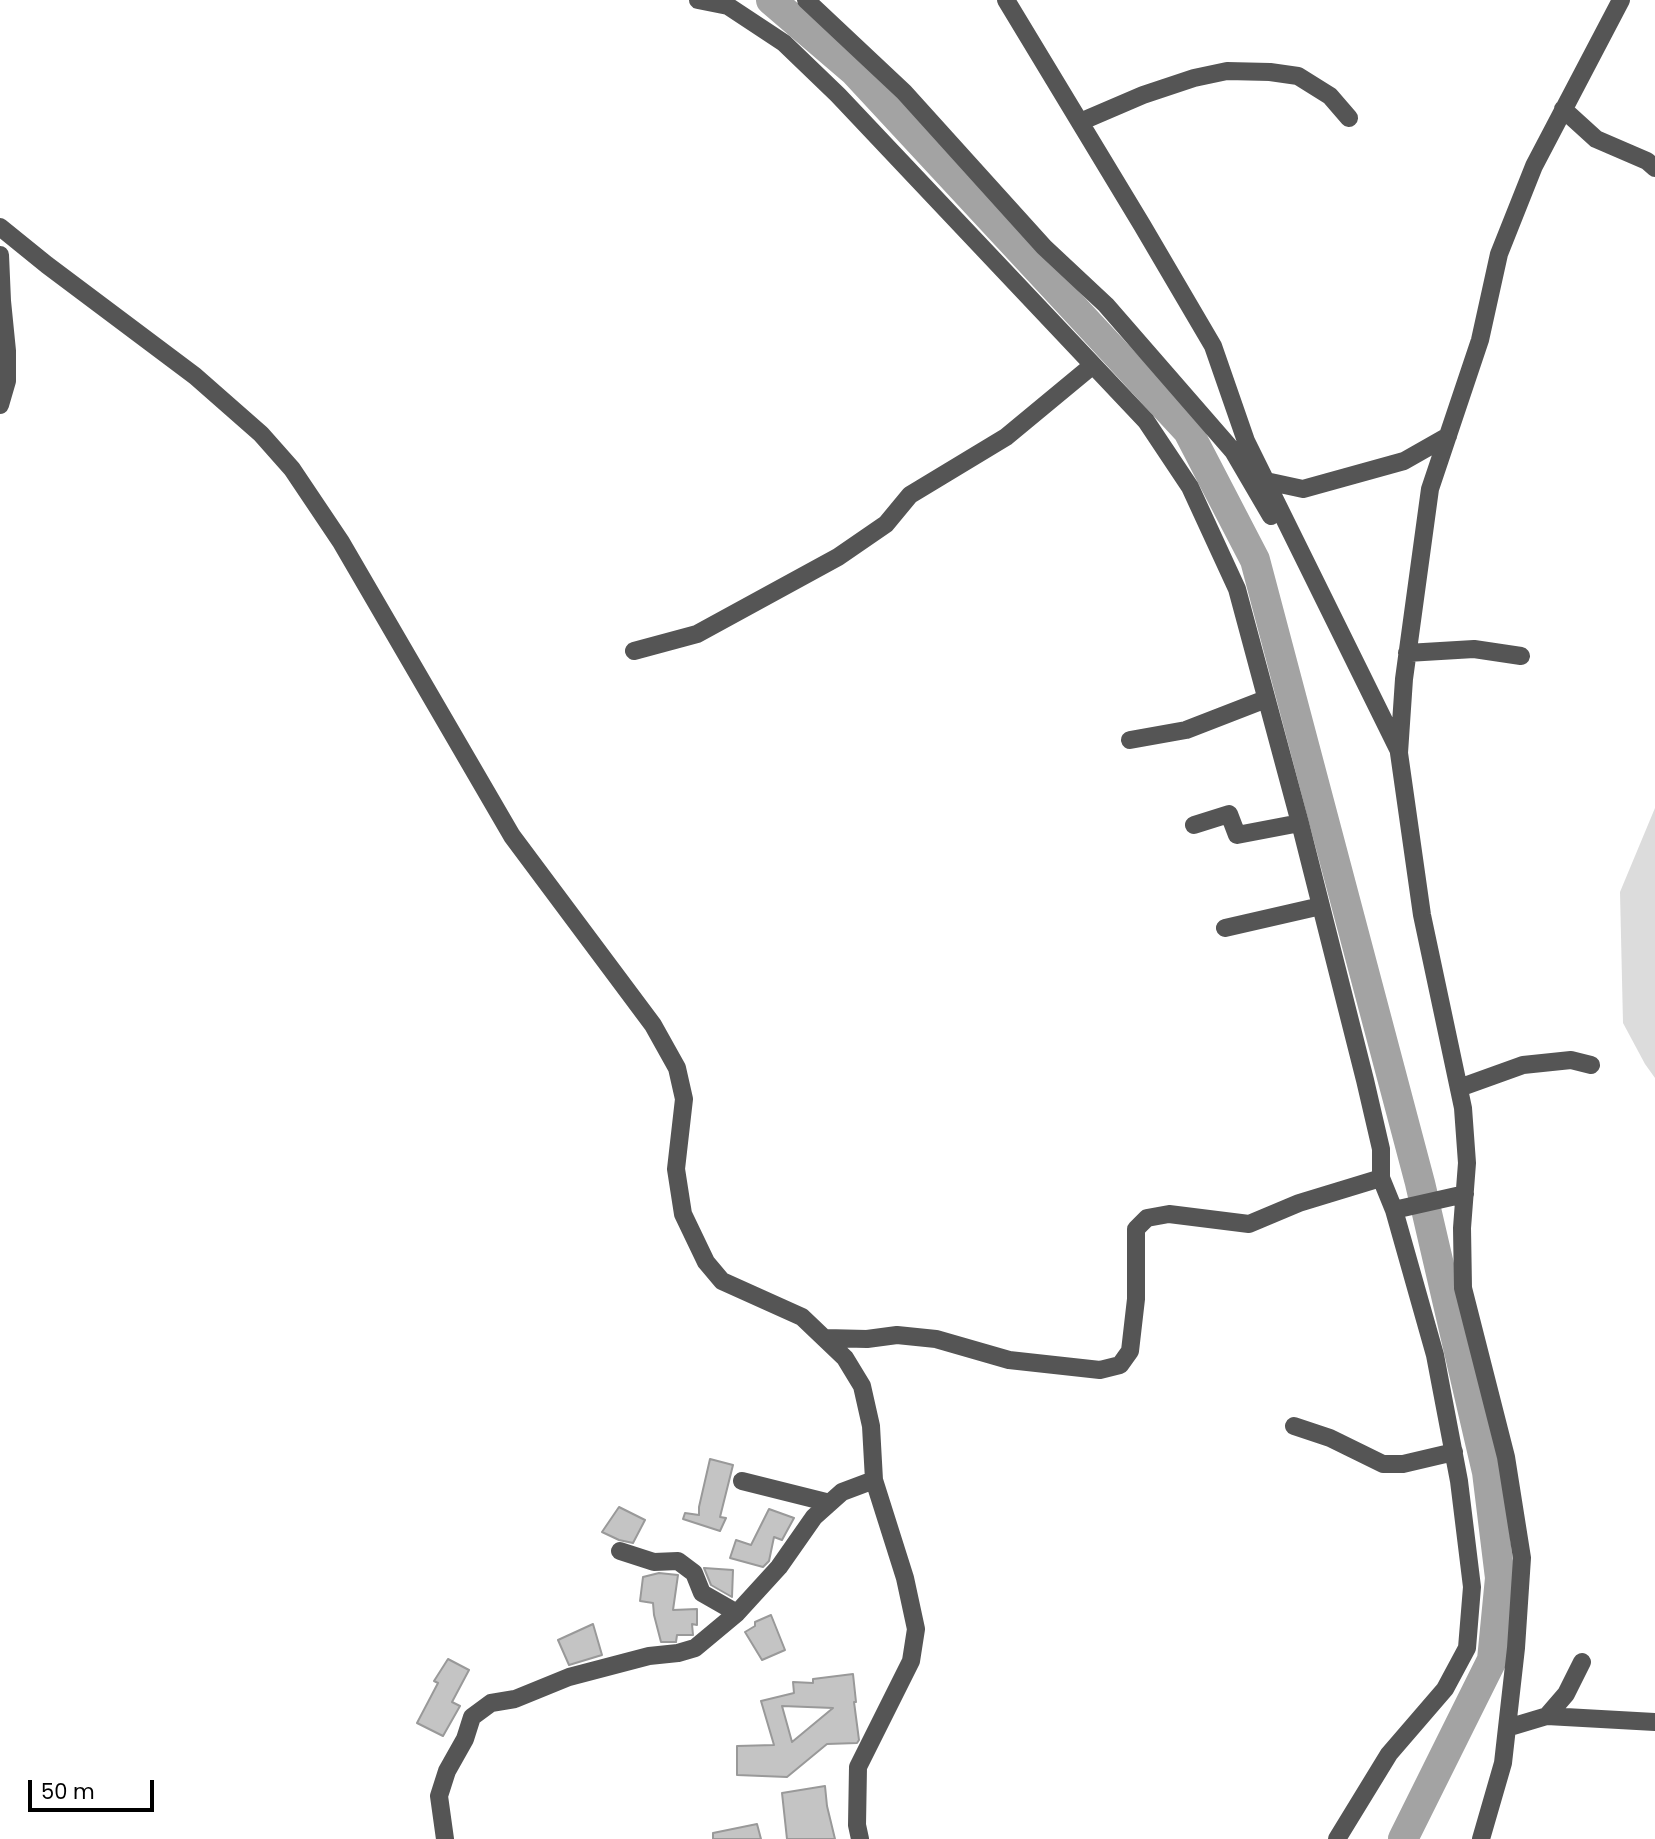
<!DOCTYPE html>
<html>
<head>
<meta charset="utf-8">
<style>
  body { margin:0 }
  #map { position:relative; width:1655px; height:1839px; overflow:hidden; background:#fff; font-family:Poppins,sans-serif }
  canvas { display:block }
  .scale { position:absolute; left:28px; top:1780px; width:126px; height:32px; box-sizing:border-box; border:4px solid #000; border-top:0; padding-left:9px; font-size:21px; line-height:24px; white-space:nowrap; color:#000; -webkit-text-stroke:5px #fff; paint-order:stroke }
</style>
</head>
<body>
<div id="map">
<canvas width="1655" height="1839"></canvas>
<div class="scale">50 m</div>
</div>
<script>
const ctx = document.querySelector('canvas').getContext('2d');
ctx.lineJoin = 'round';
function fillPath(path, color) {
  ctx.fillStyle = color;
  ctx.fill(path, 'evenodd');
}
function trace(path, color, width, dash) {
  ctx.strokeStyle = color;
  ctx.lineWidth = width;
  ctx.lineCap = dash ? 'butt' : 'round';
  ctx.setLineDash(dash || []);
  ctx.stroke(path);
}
fillPath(new Path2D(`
  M1655 808V1078L1645 1064 1623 1023 1620 892Z`), '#dcdcdc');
trace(new Path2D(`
  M771 0 854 71 1188 431 1255 560 1420 1183 1487 1472 1500 1578 1492 1660 1403 1839`), '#a3a3a3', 30);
const building = new Path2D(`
  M710 1459 733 1465 720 1517 726 1518 720 1531 683 1519 685 1513 699 1515V1507Z
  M619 1507 645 1520 633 1543 619 1540 602 1532Z
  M769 1509 794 1518 782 1540 774 1537 769 1561 763 1567 730 1558 736 1540 751 1545Z
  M704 1568 733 1570 732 1597 711 1585Z
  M659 1573 678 1575 673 1610 697 1609V1625L692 1624 693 1635H677L676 1642H661L654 1615 653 1603 640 1601 643 1577Z
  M771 1615 785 1650 762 1660 745 1632 755 1626V1622Z
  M593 1624 602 1655 569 1665 558 1640Z
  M448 1659 469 1670 452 1702 460 1706 443 1736 417 1723 438 1683 434 1681Z
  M853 1674 856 1702H854L859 1740 857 1743 827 1744 787 1777 737 1775V1746L774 1745 761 1701 794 1693 793 1682 813 1683V1679ZM782 1706 833 1708 792 1742Z
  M825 1786 827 1806 835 1839H787L782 1793Z
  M757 1824 761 1839H713V1833Z`);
fillPath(building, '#c4c4c4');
trace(building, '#999', 2);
trace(new Path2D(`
  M698 0 728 6 784 43 838 95 1146 421 1190 487 1237 589 1300 823 1365 1080 1381 1149V1178L1394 1210 1435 1355 1459 1481 1472 1587 1467 1648 1445 1689 1389 1754 1337 1839
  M806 0 904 92 1044 247 1106 305 1233 451 1271 516
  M1006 0 1142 225 1213 346 1246 441 1398 749
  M1563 109 1596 139 1647 161 1655 168
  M1080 122 1143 95 1194 78 1227 71 1270 72 1298 76 1330 96 1349 118
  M0 227 47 265 195 376 261 434 292 469 341 542 512 836 653 1025 677 1068 684 1099 676 1169 683 1214 706 1262 722 1281 802 1317 845 1358 862 1386 871 1426 874 1480 905 1578 916 1629 911 1661 858 1767 857 1825 860 1839
  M0 255 2 301 7 351V381L0 405
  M1266 481 1303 489 1404 461 1448 436
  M634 651 697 634 838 557 886 524 910 495 1006 437 1093 365
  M1407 653 1474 649 1521 656
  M1130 740 1186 730 1266 699
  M1194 825 1229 814 1237 835 1300 823
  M1225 928 1321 906
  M1459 1088 1523 1065 1571 1060 1591 1065
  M1394 1210 1465 1194
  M825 1338 867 1339 897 1335 936 1339 1009 1360 1100 1370 1120 1365 1130 1351 1136 1299V1229L1147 1218 1169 1214 1249 1224 1299 1203 1381 1178
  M1294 1426 1330 1438 1383 1464H1403L1454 1452
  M742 1481 830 1503
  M620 1551 654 1562 678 1561 694 1573 702 1593 737 1613
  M1547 1716 1566 1694 1582 1662
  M1507 1728 1547 1716 1655 1722
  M445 1839 439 1796 447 1771 465 1739 472 1717 491 1703 515 1699 569 1677 649 1656 678 1653 695 1648 737 1613 779 1567 814 1517 842 1492 874 1480
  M1481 1839 1503 1763 1516 1648 1522 1558 1506 1457 1463 1288 1462 1228 1467 1163 1463 1108 1422 915 1399 753 1404 679 1430 489 1480 340 1499 254 1534 166 1621 0`), '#555', 18);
</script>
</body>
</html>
